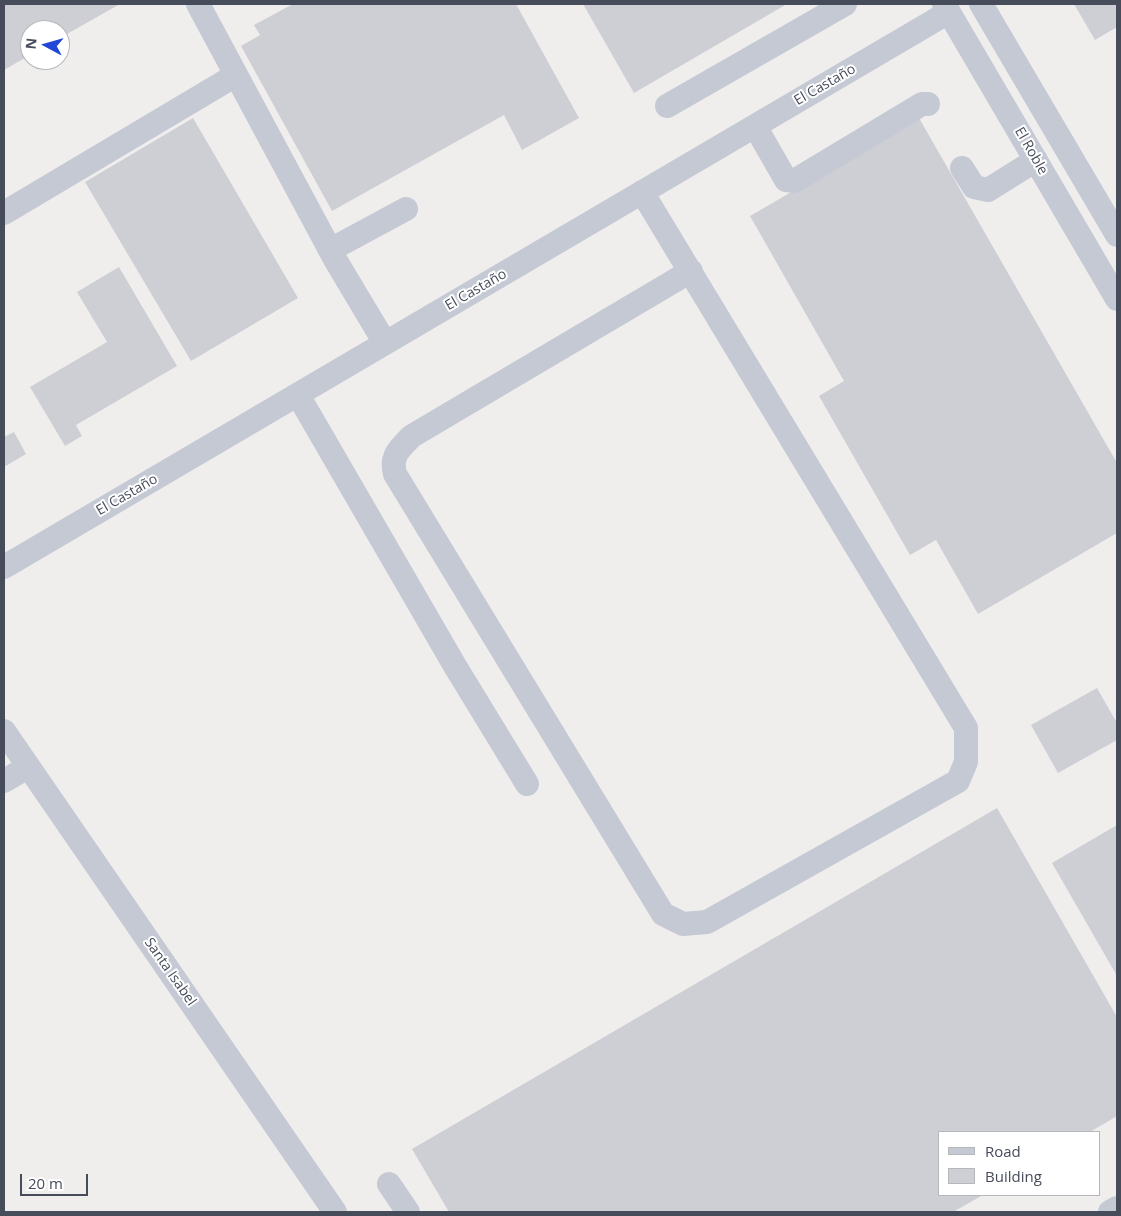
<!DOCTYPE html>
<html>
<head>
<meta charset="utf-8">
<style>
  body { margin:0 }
  #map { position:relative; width:1121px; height:1216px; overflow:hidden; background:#f0eeed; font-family:"Open Sans",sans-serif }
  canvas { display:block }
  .frame { position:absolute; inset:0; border:5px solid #474c5a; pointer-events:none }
  .legend { position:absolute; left:938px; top:1131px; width:162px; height:65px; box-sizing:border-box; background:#fff; border:1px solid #b5b7bd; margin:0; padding:6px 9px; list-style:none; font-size:15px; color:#474c5a }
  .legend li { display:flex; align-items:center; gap:10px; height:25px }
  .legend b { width:25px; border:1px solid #b5b7bd }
  .north { position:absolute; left:20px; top:20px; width:50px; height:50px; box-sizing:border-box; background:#fff; border:1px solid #b5b7bd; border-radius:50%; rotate:276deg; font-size:14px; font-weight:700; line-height:20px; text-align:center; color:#474c5a }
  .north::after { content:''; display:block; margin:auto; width:18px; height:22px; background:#2147d6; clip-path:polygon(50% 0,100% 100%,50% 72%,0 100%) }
  .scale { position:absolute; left:20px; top:1174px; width:68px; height:22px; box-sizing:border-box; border:2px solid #474c5a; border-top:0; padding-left:6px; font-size:15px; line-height:18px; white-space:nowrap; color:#474c5a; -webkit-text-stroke:4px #fff; paint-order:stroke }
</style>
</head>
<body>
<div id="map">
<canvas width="1121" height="1216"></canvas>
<div class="frame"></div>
<ul class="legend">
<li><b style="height:6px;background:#c4c9d4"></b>Road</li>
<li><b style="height:14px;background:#ceced5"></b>Building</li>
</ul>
<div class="north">N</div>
<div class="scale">20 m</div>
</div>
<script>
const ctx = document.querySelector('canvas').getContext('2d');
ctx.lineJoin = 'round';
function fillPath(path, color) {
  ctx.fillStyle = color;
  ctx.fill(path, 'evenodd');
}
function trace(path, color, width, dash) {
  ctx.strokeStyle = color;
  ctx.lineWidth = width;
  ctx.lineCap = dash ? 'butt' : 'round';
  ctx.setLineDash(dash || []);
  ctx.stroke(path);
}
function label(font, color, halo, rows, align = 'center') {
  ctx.font = font + ' "Open Sans",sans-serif';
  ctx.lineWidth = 4;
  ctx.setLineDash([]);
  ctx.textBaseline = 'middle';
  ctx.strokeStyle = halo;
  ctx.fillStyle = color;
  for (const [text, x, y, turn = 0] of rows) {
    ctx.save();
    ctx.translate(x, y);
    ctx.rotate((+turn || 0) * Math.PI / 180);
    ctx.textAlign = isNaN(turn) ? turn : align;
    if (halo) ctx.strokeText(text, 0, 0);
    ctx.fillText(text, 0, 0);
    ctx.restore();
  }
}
fillPath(new Path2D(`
  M4 4H120L60 38V30H30V55L4 70Z
  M293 4H516L579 118 522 150 504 115 332 211 241 46 260 35 254 25Z
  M583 4H787L634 93Z
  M1074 4H1117V27L1095 40Z
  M193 118 298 298 191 361 85 182Z
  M919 118 1117 463V533L978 614 936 540 910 555 819 396 844 381 750 216Z
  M119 267 177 366 76 425 82 436 65 446 30 387 107 342 77 292Z
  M14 432 26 454 4 467V437Z
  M1097 688 1117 723V740L1058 773 1031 725Z
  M997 808 1117 1017V1116L1090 1132H940V1195H983L953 1212H449L412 1149Z
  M1117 825V976L1052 863Z`), '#ceced5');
trace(new Path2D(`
  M198 4 336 261 385 343
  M944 4 1117 299
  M981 4 1117 235
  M667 106 845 4
  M755 126 786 180 794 181 922 104H928
  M962 168 974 187 988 190 1036 160
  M642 192 966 728V762L958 781 707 922 683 924 663 914 395 474C390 456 400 448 412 436L691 271
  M4 213 236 75
  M330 250 406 209
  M298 395 455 666 527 784
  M4 567 949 12
  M4 731 335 1212
  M4 781 28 767
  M389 1184 408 1212
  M1110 1212 1117 1208`), '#c4c9d4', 24);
label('14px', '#474c5a', '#fff', [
  ["El Castaño",825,85,-30],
  ["El Roble",1031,151,60],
  ["El Castaño",476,290,-30],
  ["El Castaño",127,495,-30],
  ["Santa Isabel",170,972,55]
]);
</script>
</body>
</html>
